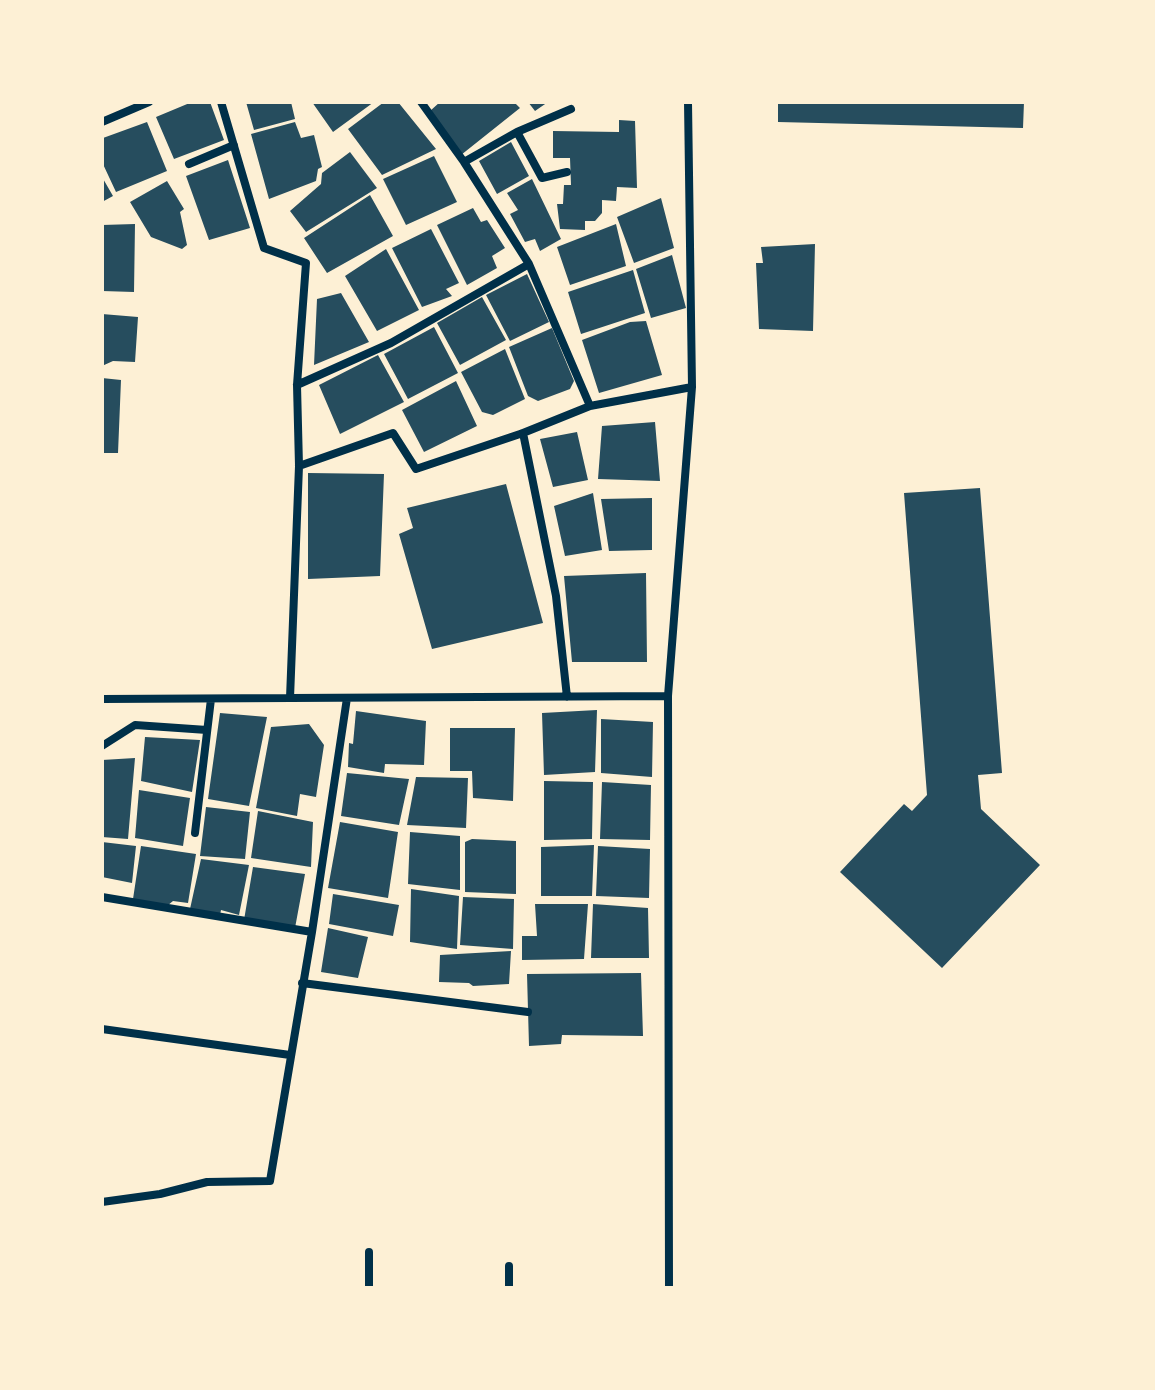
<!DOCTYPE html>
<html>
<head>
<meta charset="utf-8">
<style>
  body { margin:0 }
  #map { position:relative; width:1155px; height:1390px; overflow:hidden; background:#fdf0d5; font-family:"Public Sans",sans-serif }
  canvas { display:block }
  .frame { position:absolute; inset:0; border:104px solid #fdf0d5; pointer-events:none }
</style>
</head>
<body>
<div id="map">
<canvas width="1155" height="1390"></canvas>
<div class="frame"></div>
</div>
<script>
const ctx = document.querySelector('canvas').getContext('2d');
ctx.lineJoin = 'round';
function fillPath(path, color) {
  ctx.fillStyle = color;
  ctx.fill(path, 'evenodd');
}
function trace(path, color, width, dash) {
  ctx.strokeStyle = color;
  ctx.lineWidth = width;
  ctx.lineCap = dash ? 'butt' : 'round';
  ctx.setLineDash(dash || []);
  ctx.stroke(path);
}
fillPath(new Path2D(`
  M192 102H210L224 140 174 159 156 117Z
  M246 102H291L295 119 254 130Z
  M312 102H374L333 132Z
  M384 102H398L436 149 382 175 348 129Z
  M440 102H514L520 108 461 155 430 111Z
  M528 102H548L535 111Z
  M778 102H1024L1023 128 778 122Z
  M619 120 635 121 637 188 617 187 616 201 602 200V213L595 221H585V230L560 229 557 204H563L564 185H571L570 158H553V131L619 132Z
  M147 122 167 171 116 192 102 162 103 138Z
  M295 122 301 138 314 135 322 167 318 169 316 181 269 199 251 134Z
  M511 142 529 176 497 194 479 161Z
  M350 152 377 188 306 232 290 211 321 184 322 173Z
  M434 156 457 202 406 225 383 179Z
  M228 160 250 228 209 240 186 176Z
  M102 177 113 196 102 202Z
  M532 179 561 239 540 251 535 239 525 242 510 214 518 210 507 193Z
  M167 181 184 209 180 212 187 245 182 249 151 237 130 202Z
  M370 195 393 236 327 273 304 238Z
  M661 198 674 248 634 263 617 217Z
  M473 208 481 222 487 220 505 248 492 256 497 268 467 285 437 225Z
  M135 224 134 292 102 291V225Z
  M616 224 626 266 570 285 557 247Z
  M431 229 459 283 446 289 452 296 422 307 392 248Z
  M815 244 813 331 759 329 756 263H763L761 247Z
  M386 249 419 310 377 331 345 276Z
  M672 255 686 308 651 318 636 269Z
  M633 270 645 313 581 334 568 292Z
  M527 274 549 322 510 341 486 295Z
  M341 293 369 342 314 365 317 299Z
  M482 297 506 340 460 365 437 323Z
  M102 314 138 317 135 362 113 361 102 366Z
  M646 321 662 375 599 393 582 340 630 322Z
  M434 327 458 373 408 399 384 354Z
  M552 328 574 381 570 389 538 401 528 396 509 347Z
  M505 349 525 399 493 415 482 412 461 372Z
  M378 355 404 402 340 434 319 385Z
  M102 378 121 380 118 453H102Z
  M456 381 477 426 424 452 402 410Z
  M655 422 660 481 598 479 602 426Z
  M577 432 588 480 553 487 540 439Z
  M308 473 384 474 380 576 308 579Z
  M506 484 543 623 432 649 399 534 413 528 407 508Z
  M980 488 1002 773 978 775 981 809 1040 865 942 968 840 872 904 804 912 811 927 795 904 493Z
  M593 493 602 550 565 556 554 506Z
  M652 498V550L609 551 601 499Z
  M646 573 647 662H572L564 576Z
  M597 710 595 772 544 775 542 713Z
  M356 711 426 721 424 765 385 764 384 773 348 767 349 743 353 744Z
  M220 713 267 717 249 806 208 799Z
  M601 719 653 722 652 777 601 773Z
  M309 724 324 745 316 797 300 794 297 816 256 808 271 727Z
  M450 728H515L513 801 473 798 472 771H450Z
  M145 737 200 740 192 792 141 781Z
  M135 758 128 839 102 837V760Z
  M347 773 409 779 399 825 341 816Z
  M416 777 468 778 466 828 407 825Z
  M544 781 593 782 592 839 544 840Z
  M602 782 651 785 650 840 600 839Z
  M139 790 190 798 183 846 135 838Z
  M206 807 250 812 245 859 200 856Z
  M258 811 313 822 311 867 251 858Z
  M340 822 398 832 388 898 328 888Z
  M410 832 460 836V890L408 884Z
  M472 839 516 841V894L465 892V842Z
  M102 842 136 846 132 883 102 877Z
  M594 845 592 896H541V847Z
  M141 846 196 854 188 903 173 901 167 906 133 899Z
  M598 846 650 849 649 898 596 896Z
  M201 859 249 865 239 915 221 910 220 915 190 909Z
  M253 867 305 874 295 928 244 920Z
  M411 889 459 896 457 949 410 942Z
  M333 894 399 905 393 936 329 924Z
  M463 897 514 899 513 949 460 945Z
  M535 904H588L584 959 522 960V936H537Z
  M593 904 648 908 649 958H591Z
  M328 928 368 937 358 978 321 972Z
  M511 951 509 984 473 986 469 983 439 982 440 955Z
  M641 973 643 1036 562 1035 561 1044 529 1046 527 974Z`), '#264d5e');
trace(new Path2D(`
  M221 102 264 248 306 263 297 385 299 466 290 698
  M421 102 464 162 529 264 590 406
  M102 122 149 102
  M517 132 542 178 567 172
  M464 162 517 132 571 109
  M189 164 234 145
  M297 385 391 343 529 264
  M523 433 556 596 567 697
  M299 466 393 433 416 469 523 433 590 406 692 387
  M102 699 668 696
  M102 746 135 725 207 730
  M195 833 211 699
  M102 897 312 932
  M302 983 528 1012
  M102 1029 290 1055
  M102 1202 160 1194 207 1182 270 1181 312 932 347 698
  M369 1288V1252
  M509 1288V1266
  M669 1288 668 696 692 387 688 102`), '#003049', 8);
</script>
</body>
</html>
